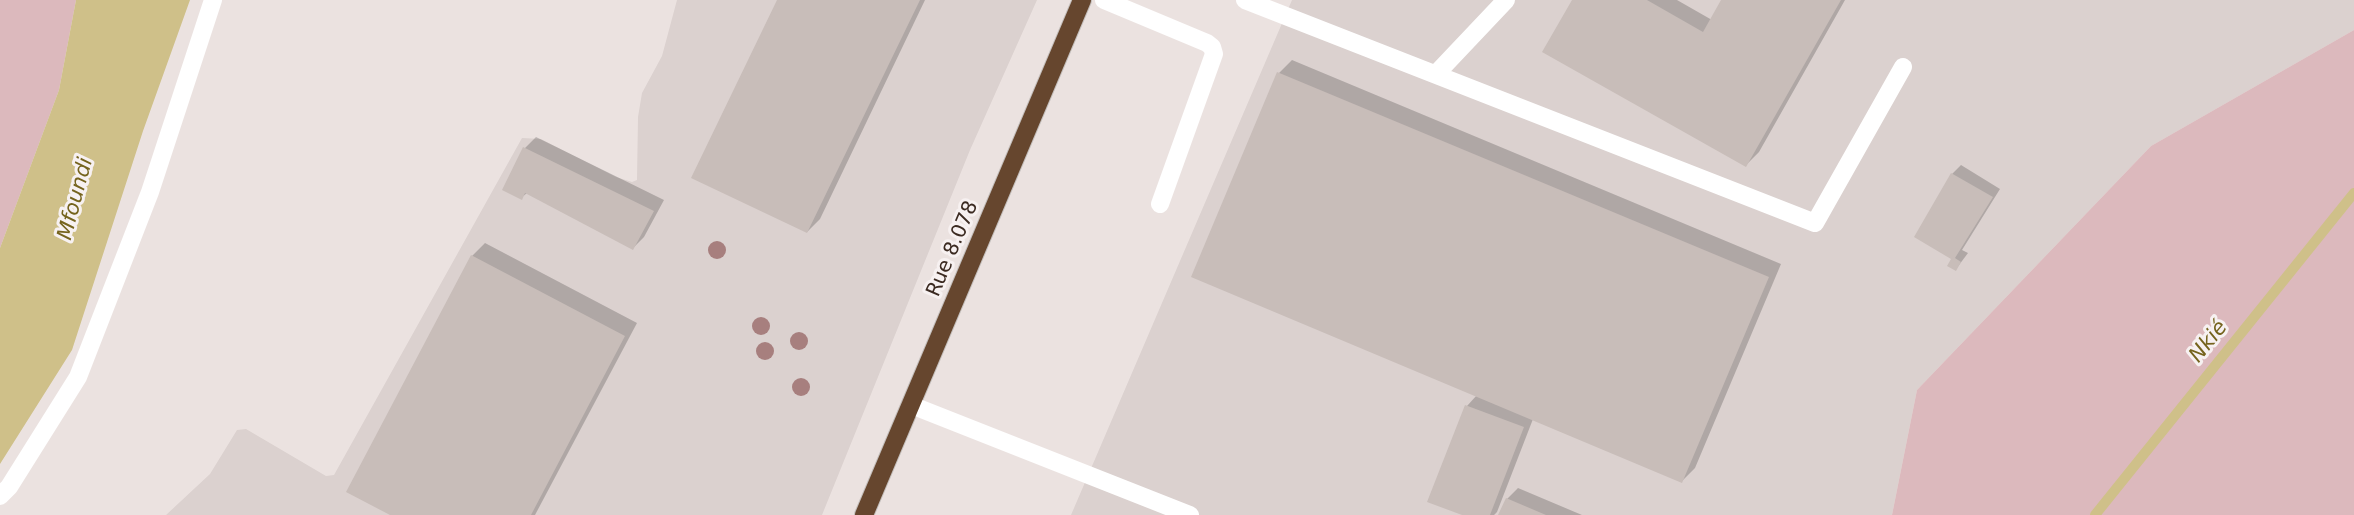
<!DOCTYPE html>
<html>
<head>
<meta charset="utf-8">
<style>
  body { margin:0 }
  canvas { display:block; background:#ebe2e0 }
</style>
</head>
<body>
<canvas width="2354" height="515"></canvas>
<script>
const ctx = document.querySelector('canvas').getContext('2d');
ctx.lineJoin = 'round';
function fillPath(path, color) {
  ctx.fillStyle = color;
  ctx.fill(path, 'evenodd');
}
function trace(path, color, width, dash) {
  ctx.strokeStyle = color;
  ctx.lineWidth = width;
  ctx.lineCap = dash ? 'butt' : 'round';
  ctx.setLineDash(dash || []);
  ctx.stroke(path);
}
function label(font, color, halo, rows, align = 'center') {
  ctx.font = font + ' "DejaVu Sans",sans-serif';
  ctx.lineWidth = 6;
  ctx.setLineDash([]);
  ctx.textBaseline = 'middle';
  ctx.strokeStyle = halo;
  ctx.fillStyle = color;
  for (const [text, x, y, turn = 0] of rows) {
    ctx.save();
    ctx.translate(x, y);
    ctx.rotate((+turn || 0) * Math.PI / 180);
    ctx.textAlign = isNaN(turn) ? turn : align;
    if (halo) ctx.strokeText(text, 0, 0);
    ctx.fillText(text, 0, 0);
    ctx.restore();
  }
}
fillPath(new Path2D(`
  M677 0H1037L970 150 822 515H166L210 474 237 430 246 429 326 476 334 475 522 138 541 139 616 177 632 182 637 180 638 117 642 93 662 56Z
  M1292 0H2354V30L2151 146 1917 390 1892 515H1071Z`), '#dbd1cf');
fillPath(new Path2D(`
  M0 0H76L59 90 0 248Z
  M2354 30V515H1892L1917 390 2151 146Z`), '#dcb9bd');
fillPath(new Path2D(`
  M76 0H190L143 131 72 350 0 464V248L59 90Z`), '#cfc089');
fillPath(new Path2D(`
  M779 0H925L820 219 807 232Z
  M1573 0H1677L1712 20 1723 0H1845L1759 152 1746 165Z
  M1292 60 1781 264 1695 468 1682 481 1533 419 1497 512 1494 515H1466L1467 406 1477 395 1193 277 1279 73Z
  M536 137 664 200 644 237 633 248 527 193 521 198 525 148Z
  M1961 165 2000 189 1962 250 1968 253 1956 269 1953 259 1916 236 1952 174Z
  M485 243 637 323 535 515H393L472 256Z
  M1518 488 1582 515H1500L1507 499Z`), '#0003');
trace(new Path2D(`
  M2095 515 2354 193`), '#cfc089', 10);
fillPath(new Path2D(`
  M777 0H920L807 233 691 178Z
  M1572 0H1647L1703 32 1721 0H1841L1746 167 1542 52Z
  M1277 72 1769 277 1682 483 1191 277Z
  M523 147 654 211 633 250 525 193 522 200 502 190Z
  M1951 173 1993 197 1955 258 1961 262 1956 271 1947 266 1951 259 1914 237Z
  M471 255 625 336 531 515H390L346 492Z
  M1465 405 1524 427 1490 515H1462L1427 502Z
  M1506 498 1546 515H1498Z`), '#c8bdb9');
const highway = new Path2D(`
  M864 515 1082 0`);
trace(highway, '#c4bfbc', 20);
trace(new Path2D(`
  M1104 0 1207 43 1212 47 1214 54 1160 204
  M1245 0 1815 223 1903 67
  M1436 74 1506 0
  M911 405 1190 515
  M0 496 9 487 78 377 150 192 213 0`), '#fff', 18);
trace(highway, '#66462e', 18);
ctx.fillStyle = '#a77f7e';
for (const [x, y] of [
  [717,250],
  [761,326],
  [799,341],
  [765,351],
  [801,387]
]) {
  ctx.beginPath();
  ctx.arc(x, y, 9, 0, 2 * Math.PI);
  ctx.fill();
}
label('20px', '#3b2a21', '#f7f1f1', [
  ["Rue 8.078",953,249,-67]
]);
label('italic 21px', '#75631d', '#f7f1f1', [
  ["Mfoundi",76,199,-75],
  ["Nkié",2209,342,-51]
]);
</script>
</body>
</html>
